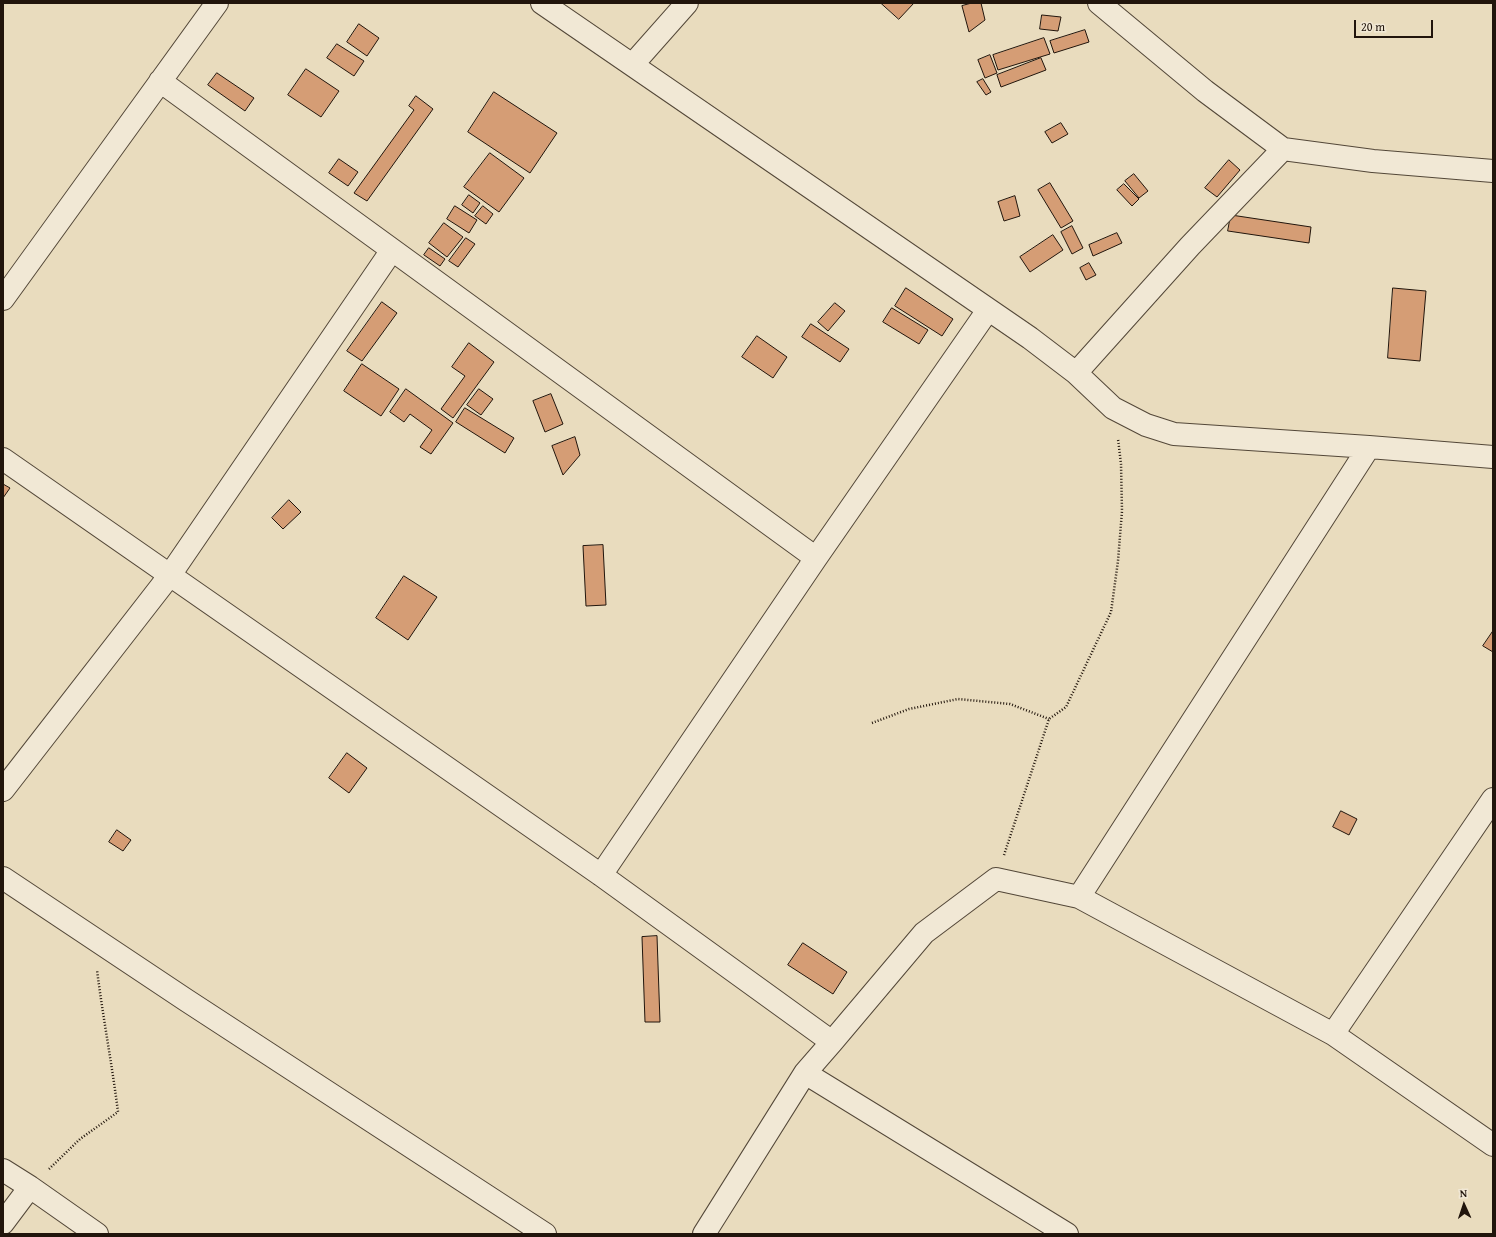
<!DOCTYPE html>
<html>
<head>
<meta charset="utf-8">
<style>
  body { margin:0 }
  #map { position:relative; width:1496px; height:1237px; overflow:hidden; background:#e9dcbe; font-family:"Gentium Book Plus",serif }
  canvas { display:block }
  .frame { position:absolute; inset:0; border:4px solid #21150c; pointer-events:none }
  .north { position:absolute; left:1444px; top:1185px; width:40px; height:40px; -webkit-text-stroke:3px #f1e8d5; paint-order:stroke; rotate:357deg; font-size:11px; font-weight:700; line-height:16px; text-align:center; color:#21150c }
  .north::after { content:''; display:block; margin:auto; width:14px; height:18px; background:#21150c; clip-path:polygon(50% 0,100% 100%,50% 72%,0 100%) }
  .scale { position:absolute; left:1354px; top:20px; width:79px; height:18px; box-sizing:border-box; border:2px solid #21150c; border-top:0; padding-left:5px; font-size:12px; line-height:14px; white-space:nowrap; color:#21150c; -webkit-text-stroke:3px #f1e8d5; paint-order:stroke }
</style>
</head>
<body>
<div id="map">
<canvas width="1496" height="1237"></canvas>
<div class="frame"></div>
<div class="north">N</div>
<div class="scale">20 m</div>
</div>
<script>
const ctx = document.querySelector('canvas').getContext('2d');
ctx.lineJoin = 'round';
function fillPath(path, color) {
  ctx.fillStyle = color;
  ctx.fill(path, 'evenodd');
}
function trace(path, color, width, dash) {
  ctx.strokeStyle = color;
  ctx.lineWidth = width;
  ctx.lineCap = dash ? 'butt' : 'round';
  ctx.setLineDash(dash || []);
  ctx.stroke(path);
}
const building = new Path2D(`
  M881 3H914L899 19Z
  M972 3H981L985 20 969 32 962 6Z
  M1042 15 1061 17 1058 31 1040 29Z
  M359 24 379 38 367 56 347 42Z
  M1085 30 1089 42 1054 53 1050 41Z
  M1044 38 1050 54 998 70 993 55Z
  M337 44 364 61 354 76 327 58Z
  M990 55 997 73 985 78 978 60Z
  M1041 58 1046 70 1001 87 997 75Z
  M306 69 339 91 321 117 288 95Z
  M217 73 254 98 245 111 208 85Z
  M983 79 991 92 986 95 977 82Z
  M494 92 557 133 530 173 468 132Z
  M416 96 433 109 367 201 354 193 414 110 409 106Z
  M1061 123 1068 134 1052 143 1045 132Z
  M490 153 524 178 499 212 464 187Z
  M339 159 358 172 348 186 329 173Z
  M1229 160 1240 170 1217 197 1205 188Z
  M1134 174 1148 191 1139 198 1125 181Z
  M1050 183 1073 221 1061 228 1038 190Z
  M1124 184 1139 199 1132 206 1117 190Z
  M469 195 480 203 473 213 462 205Z
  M1015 196 1020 216 1004 221 998 202Z
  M455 206 477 220 469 233 447 219Z
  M483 206 493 214 486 224 475 216Z
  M1231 215 1311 227 1309 243 1228 231Z
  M444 223 463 237 447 257 429 243Z
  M1072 226 1083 248 1072 254 1061 232Z
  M1117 233 1122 243 1093 256 1089 245Z
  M1053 235 1063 250 1030 272 1020 257Z
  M466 238 475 244 458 267 449 261Z
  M429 248 445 259 440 266 424 255Z
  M1089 263 1096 275 1086 280 1080 268Z
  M906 288 953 319 942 336 895 306Z
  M1393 288 1426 291 1420 361 1388 358Z
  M382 302 397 313 362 361 347 351Z
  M835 303 845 311 828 331 818 322Z
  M892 308 928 330 919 344 883 322Z
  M811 324 849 349 840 362 802 337Z
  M757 336 787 357 773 378 742 357Z
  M469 343 494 362 453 418 441 409 465 376 452 367Z
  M362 364 399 389 381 416 344 391Z
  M406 389 453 423 431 454 420 447 432 430 410 414 404 422 390 412Z
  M479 389 493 399 481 415 467 405Z
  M551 394 563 424 545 432 533 401Z
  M465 408 514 438 505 453 456 422Z
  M575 437 580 455 563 475 552 446Z
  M3 484 10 488 3 498Z
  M289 500 301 512 283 529 272 518Z
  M603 545 606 605 586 606 583 546Z
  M404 576 437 597 408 640 376 618Z
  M1493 631V652L1483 646Z
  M347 753 367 768 349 793 329 778Z
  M1341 811 1357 819 1349 835 1333 827Z
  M117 830 131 840 123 851 109 842Z
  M657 936 660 1022H645L642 937Z
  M803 943 847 972 833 994 788 965Z`);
fillPath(building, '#d59d75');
trace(building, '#21150c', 1);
const minor = new Path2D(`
  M542 3 1030 338 1076 373 1113 408 1146 425 1174 434 1369 447 1493 457
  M1099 3 1205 91 1283 149 1373 161 1493 171
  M633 64 687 3
  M160 81 816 558
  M3 299 217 3
  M1076 373 1190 246 1283 149
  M3 459 601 875 832 1042
  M3 790 170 575 392 250
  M601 875 816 558 988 310
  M3 878 186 1000 545 1234
  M1079 897 1369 447
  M1333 1034 1493 799
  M805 1073 1067 1234
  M3 1170 30 1187 97 1234
  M3 1223 30 1187
  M704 1234 805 1073 832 1042 924 933 996 879 1079 897 1333 1034 1493 1145`);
trace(minor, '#534738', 24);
trace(new Path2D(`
  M872 723 909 709 958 699 1010 704 1049 719
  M1004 855 1049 719 1066 707 1111 612 1118 561 1122 511 1121 464 1118 439
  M49 1169 80 1139 118 1112C112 1064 103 1018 97 970`), '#21150c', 2.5, [1, 2]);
trace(minor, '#f1e8d5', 22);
</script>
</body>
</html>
